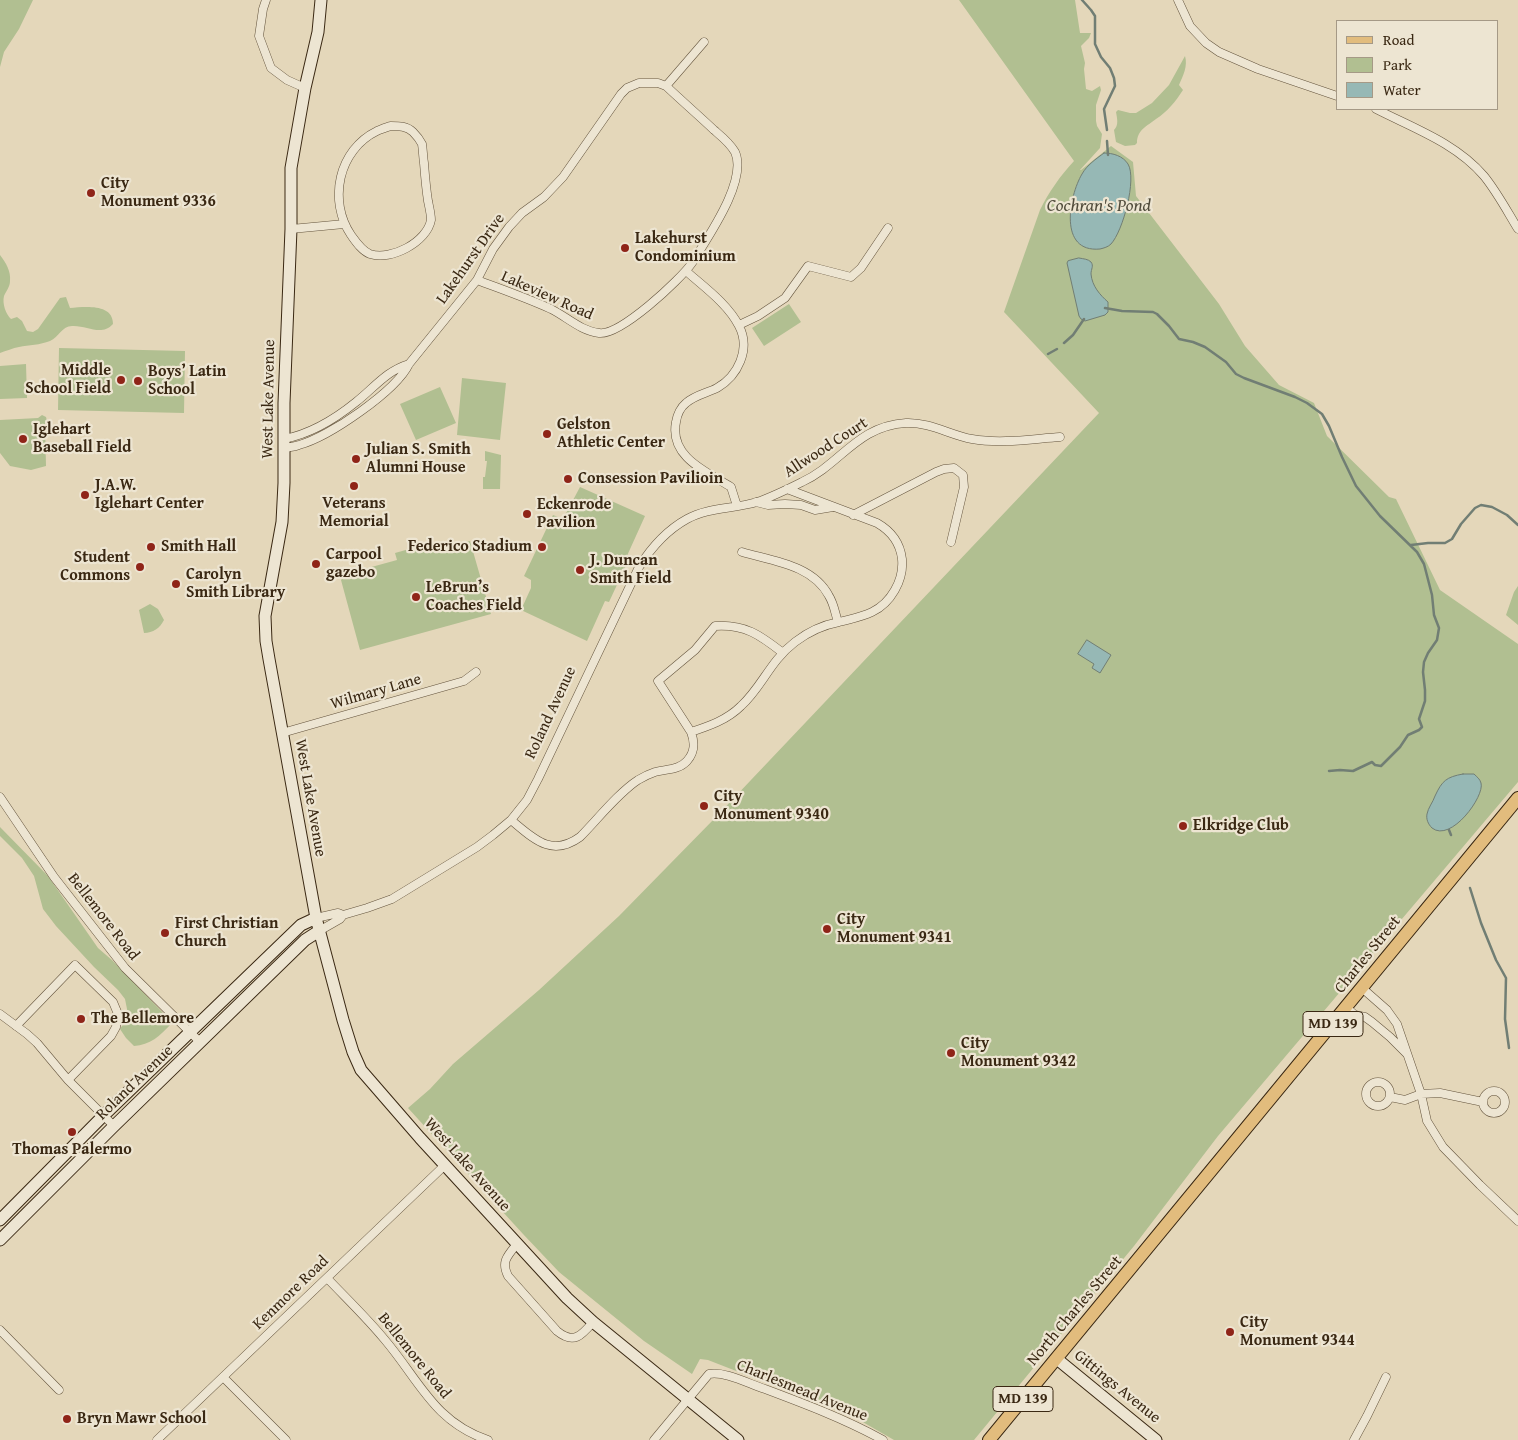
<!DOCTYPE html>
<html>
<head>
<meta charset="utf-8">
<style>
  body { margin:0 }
  #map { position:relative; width:1518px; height:1440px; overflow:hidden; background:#e4d7ba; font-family:"Gentium Book Plus",serif }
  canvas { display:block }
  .legend { position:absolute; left:1336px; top:20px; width:162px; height:90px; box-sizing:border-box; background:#ede5d2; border:1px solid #a59986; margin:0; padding:6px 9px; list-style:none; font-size:15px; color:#3a2813 }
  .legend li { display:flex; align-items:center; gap:10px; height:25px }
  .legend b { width:25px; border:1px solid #a59986 }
</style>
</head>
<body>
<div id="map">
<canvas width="1518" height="1440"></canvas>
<ul class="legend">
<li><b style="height:6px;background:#e2bc7d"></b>Road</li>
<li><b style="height:14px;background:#b1bf91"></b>Park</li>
<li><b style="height:14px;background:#96b8b5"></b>Water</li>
</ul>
</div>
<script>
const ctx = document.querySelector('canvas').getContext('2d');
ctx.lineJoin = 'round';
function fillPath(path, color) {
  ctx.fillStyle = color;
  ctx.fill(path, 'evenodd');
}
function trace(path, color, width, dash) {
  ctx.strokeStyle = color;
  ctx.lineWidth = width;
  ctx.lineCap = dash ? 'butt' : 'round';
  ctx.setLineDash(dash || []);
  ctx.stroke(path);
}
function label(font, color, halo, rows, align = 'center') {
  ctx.font = font + ' "Gentium Book Plus",serif';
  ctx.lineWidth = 4.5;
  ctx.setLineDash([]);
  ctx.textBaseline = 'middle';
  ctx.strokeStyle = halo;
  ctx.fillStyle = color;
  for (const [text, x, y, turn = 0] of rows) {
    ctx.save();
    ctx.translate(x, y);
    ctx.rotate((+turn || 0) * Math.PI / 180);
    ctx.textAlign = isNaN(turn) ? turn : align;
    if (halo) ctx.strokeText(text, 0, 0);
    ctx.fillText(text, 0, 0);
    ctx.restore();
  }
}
fillPath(new Path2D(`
  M0 0H33L19 29 4 52 0 67Z
  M959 0H1075L1080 33H1091L1089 38 1081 46 1085 63 1084 69 1086 89 1092 91 1100 86 1101 90 1096 105V121L1097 126 1102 134 1100 148 1080 170H1081L1111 146 1133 162 1136 196 1219 304 1245 346 1279 385 1314 403 1327 436 1389 497 1396 499 1440 590 1518 644V782L1218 1136 1134 1246 974 1440H894L854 1417 708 1360 700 1359 692 1374 644 1341 559 1272 523 1234 408 1108 430 1089 453 1064 539 990 619 916 714 819 1099 413 1004 312 1040 210C1049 192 1060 176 1074 161Z
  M1185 56C1188 66 1183 76 1179 85L1183 90C1176 101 1167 112 1156 119 1147 126 1137 130 1137 143L1135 145 1125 146 1116 142 1114 130C1119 125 1117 118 1116 112L1118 110 1130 113H1136L1152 103 1169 85Z
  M0 255C6 263 11 271 10 281 10 287 6 291 4 296 2 304 6 314 11 319L17 317 22 321 27 331 33 332 38 329 60 298 66 297 70 308C84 307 113 303 113 324 101 337 87 325 72 326 62 326 59 337 50 341 40 345 29 345 19 347 13 348 6 351 0 353Z
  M789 304 801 322 764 346 752 328Z
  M59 348 185 351 184 413 58 410Z
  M26 364 27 398 0 399V366Z
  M462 378 506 383 500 440 457 435Z
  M440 387 456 423 416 440 400 404Z
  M42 415 46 417 47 421 45 424 46 466 31 470 10 466 0 453V420L38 418Z
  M485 451 501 455 500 489H483V477H485L487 461H485Z
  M580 487 645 516 626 558 629 559 609 602 605 601 587 641 521 610 531 588V580L524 576 553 515 563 519Z
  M470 541 491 614 360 650 341 580 346 574 397 560 395 553 427 544 429 551Z
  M1518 586V625L1506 615 1514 592Z
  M150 604 158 609 164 620C160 628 153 633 144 633L139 610Z
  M0 827 48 876 98 948 113 961 166 1016 171 1024C160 1036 150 1045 134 1046L126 1038 120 1029 126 1020 127 1009 125 999 118 990 94 967 56 926 43 909 34 876 22 858 0 836Z`), '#b1bf91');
const water = new Path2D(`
  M1104 153C1113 153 1123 156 1128 164 1137 179 1123 231 1111 244 1108 247 1104 248 1100 249 1058 253 1069 196 1082 174 1087 165 1096 159 1104 153Z
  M1079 258C1084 259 1088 259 1091 262 1094 266 1091 269 1091 274 1092 286 1100 295 1108 302V312L1105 315 1085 321 1081 319 1079 316 1067 263 1068 261Z
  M1087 640 1111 655 1100 673 1092 668 1094 664 1078 654Z
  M1463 774H1474C1477 777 1480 779 1481 783 1485 796 1451 843 1432 828 1428 824 1426 819 1427 814 1428 808 1433 802 1435 796 1442 781 1446 777 1463 774Z`);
fillPath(water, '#96b8b5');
trace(water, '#717e74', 1);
trace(new Path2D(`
  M1082 0 1091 10 1095 16V44L1101 57 1110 68 1114 78 1115 86 1104 109 1107 130
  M1107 141 1108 155
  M1105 308 1122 311 1153 312 1157 314 1169 326 1179 339 1193 342 1205 347 1226 362 1236 374 1244 378 1295 397 1307 403 1322 414 1329 426 1342 457 1356 486 1380 516 1417 552 1424 564 1432 595 1434 615 1439 628 1437 640 1428 653 1424 662 1423 672 1425 690V701L1419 719 1422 727 1419 730 1408 735 1400 747 1381 766 1375 765 1372 762 1353 771 1340 770 1329 771
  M1064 343 1073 335 1084 319
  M1048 354 1057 349
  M1411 545 1428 543H1445L1452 539 1461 524 1475 508 1481 505 1492 507 1507 515 1518 525
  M1449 830 1451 835
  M1470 888 1481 923 1496 960 1506 978 1505 1019 1509 1048`), '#717e74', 2.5);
const street = new Path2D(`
  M266 0 263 9 259 36 271 68 287 80 305 88
  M1178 0 1190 26 1206 43 1219 52 1258 69 1337 96
  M666 86 704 42
  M1376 109C1413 128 1456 143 1484 176 1497 192 1507 211 1518 229
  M391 126C399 126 407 126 413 132 416 135 420 140 422 144 423 150 423 157 424 163 425 176 426 188 428 201 429 206 431 214 431 220 427 242 391 261 370 254 362 251 356 242 351 235 328 201 338 150 377 131 382 129 386 127 391 126Z
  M291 229 344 224
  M686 271C704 287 728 304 739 326 751 349 738 376 717 388 707 393 695 395 686 403 681 407 677 415 676 422 669 457 707 472 731 487L737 506
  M739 325 758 316 785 298 808 266 851 277 861 268 888 228
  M284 439C310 434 335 419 356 402 374 388 386 371 409 364
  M284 448C289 447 294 447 299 445 329 437 396 391 409 364L477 280 493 249 509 227 522 213 544 197 563 177 621 94 627 88 639 83H658L666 86C682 101 698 115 714 130 721 136 730 143 735 152 748 181 707 238 692 263 680 280 620 336 599 333 581 331 567 317 551 309 527 298 501 289 477 280
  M756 502 768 505 785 504 801 505 815 510 833 507
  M853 515 936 472 944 469 954 468 963 475 964 487 951 542
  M742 552C773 561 813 565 829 596 834 604 835 613 838 622
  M691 732C709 726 727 720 741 706 762 687 770 661 795 642 808 632 823 625 839 622 850 619 862 617 872 612 891 603 904 580 902 559 900 542 891 531 877 523L787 489
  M282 733 464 681 476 672
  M0 797 54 877 125 968 200 1042
  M511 820C533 838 551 858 580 837 597 820 618 793 638 780 643 777 649 774 655 772 666 769 679 770 687 761 695 752 695 743 691 732L658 681 695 650 715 626C745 624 760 635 783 653
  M316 918 338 913 343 915 367 908 392 899 477 847 493 835 511 820 527 800 538 779 639 567C651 548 667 530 687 519 708 507 734 509 757 502 772 497 788 489 802 482 841 464 857 426 906 423 930 422 950 435 972 439 1001 444 1031 439 1060 437
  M319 931 340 919 343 915
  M1362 988 1387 1010 1397 1024 1421 1094 1427 1121 1443 1147 1480 1185 1518 1221
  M1346 1007 1355 1015 1365 1017 1372 1022 1390 1037 1407 1054
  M0 1014 27 1034 37 1043 68 1080 114 1126
  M16 1026 75 965 113 1002 118 1014 116 1027 111 1036 68 1080
  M1366 1094a12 12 0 1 1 24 0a12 12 0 1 1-24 0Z
  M1483 1102a11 11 0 1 1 22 0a11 11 0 1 1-22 0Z
  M1390 1097 1405 1100 1421 1094 1440 1093 1483 1102
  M517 1244C507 1256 501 1262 508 1276L557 1331C574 1345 582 1335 593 1322
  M327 1278C346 1298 367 1318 385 1340 419 1380 434 1422 488 1440
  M0 1330 59 1390
  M223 1377 286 1440
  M157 1440 445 1165
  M654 1440 709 1374C725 1371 749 1384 765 1389 805 1404 845 1419 883 1440
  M1354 1440 1367 1416 1386 1377`);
const secondary = new Path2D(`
  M321 0 318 32 305 88 291 168V229L284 403V483L282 522 265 616 266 641 269 659 316 918 343 1020 353 1052 361 1070 420 1138 567 1298 593 1322 738 1440
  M0 1220 103 1116 301 925 316 918
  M0 1240 114 1126 305 940 319 931
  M1057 1359 1156 1440`);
const primary = new Path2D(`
  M989 1440 1518 798`);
trace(street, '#64543d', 9);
trace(secondary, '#3a2813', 13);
trace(primary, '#3a2813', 14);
trace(street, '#ede5d2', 8);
trace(secondary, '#ede5d2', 11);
trace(primary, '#e2bc7d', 12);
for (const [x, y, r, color] of [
  [91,193,5,"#8f2418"],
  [625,248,5,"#8f2418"],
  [121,380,5,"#8f2418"],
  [138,381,5,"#8f2418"],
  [547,434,5,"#8f2418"],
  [23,439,5,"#8f2418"],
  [356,459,5,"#8f2418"],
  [568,479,5,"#8f2418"],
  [354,486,5,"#8f2418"],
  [85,495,5,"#8f2418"],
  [527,514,5,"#8f2418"],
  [151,547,5,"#8f2418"],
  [542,547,5,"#8f2418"],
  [316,564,5,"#8f2418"],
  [140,567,5,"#8f2418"],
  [580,570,5,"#8f2418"],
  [176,584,5,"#8f2418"],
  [416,597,5,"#8f2418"],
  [704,806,5,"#8f2418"],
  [1183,826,5,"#8f2418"],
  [827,929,5,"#8f2418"],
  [165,933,5,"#8f2418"],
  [81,1019,5,"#8f2418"],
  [951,1053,5,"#8f2418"],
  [72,1132,5,"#8f2418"],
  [1230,1332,5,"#8f2418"],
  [67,1419,5,"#8f2418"]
]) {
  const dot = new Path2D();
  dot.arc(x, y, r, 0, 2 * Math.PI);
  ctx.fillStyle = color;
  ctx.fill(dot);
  trace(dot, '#ede5d2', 2);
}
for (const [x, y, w] of [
  [1333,1024,60],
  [1023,1399,60]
]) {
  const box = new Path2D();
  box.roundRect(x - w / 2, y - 12.5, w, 25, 4);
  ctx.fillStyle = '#ede5d2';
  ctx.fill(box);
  trace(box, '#3a2813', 1);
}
label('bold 15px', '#3a2813', null, [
  ["MD 139",1333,1024],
  ["MD 139",1023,1399]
]);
label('bold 16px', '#3a2813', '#ede5d2', [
  ["City",101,184],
  ["Monument 9336",101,202],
  ["Lakehurst",635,239],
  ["Condominium",635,257],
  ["Middle",111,371,"right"],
  ["School Field",111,389,"right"],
  ["Boys’ Latin",148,372],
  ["School",148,390],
  ["Gelston",557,425],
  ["Athletic Center",557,443],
  ["Iglehart",33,430],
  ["Baseball Field",33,448],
  ["Julian S. Smith",366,450],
  ["Alumni House",366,468],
  ["Consession Pavilioin",578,479],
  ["J.A.W.",95,486],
  ["Iglehart Center",95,504],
  ["Veterans",354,504,"center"],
  ["Memorial",354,522,"center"],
  ["Eckenrode",537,505],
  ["Pavilion",537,523],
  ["Smith Hall",161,547],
  ["Federico Stadium",532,547,"right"],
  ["Carpool",326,555],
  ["gazebo",326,573],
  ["Student",130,558,"right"],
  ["Commons",130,576,"right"],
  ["J. Duncan",590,561],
  ["Smith Field",590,579],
  ["Carolyn",186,575],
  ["Smith Library",186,593],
  ["LeBrun’s",426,588],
  ["Coaches Field",426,606],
  ["City",714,797],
  ["Monument 9340",714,815],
  ["Elkridge Club",1193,826],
  ["City",837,920],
  ["Monument 9341",837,938],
  ["First Christian",175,924],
  ["Church",175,942],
  ["The Bellemore",91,1019],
  ["City",961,1044],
  ["Monument 9342",961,1062],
  ["Thomas Palermo",72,1150,"center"],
  ["City",1240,1323],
  ["Monument 9344",1240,1341],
  ["Bryn Mawr School",77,1419]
], 'left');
label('16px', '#3a2813', '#ede5d2', [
  ["Lakehurst Drive",471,259,-55],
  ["Lakeview Road",547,296,24],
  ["West Lake Avenue",269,399,-89],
  ["Allwood Court",826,448,-33],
  ["Wilmary Lane",376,692,-16],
  ["Roland Avenue",551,713,-65],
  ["West Lake Avenue",310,798,80],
  ["Bellemore Road",103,917,52],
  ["Charles Street",1368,955,-51],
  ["Roland Avenue",135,1083,-44],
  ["West Lake Avenue",467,1165,48],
  ["Kenmore Road",291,1293,-44],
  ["North Charles Street",1075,1311,-50],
  ["Bellemore Road",414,1356,51],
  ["Gittings Avenue",1117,1387,39],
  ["Charlesmead Avenue",802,1391,22]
]);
label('italic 18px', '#514c3c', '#ede5d2', [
  ["Cochran's Pond",1099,206]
]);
</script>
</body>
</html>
